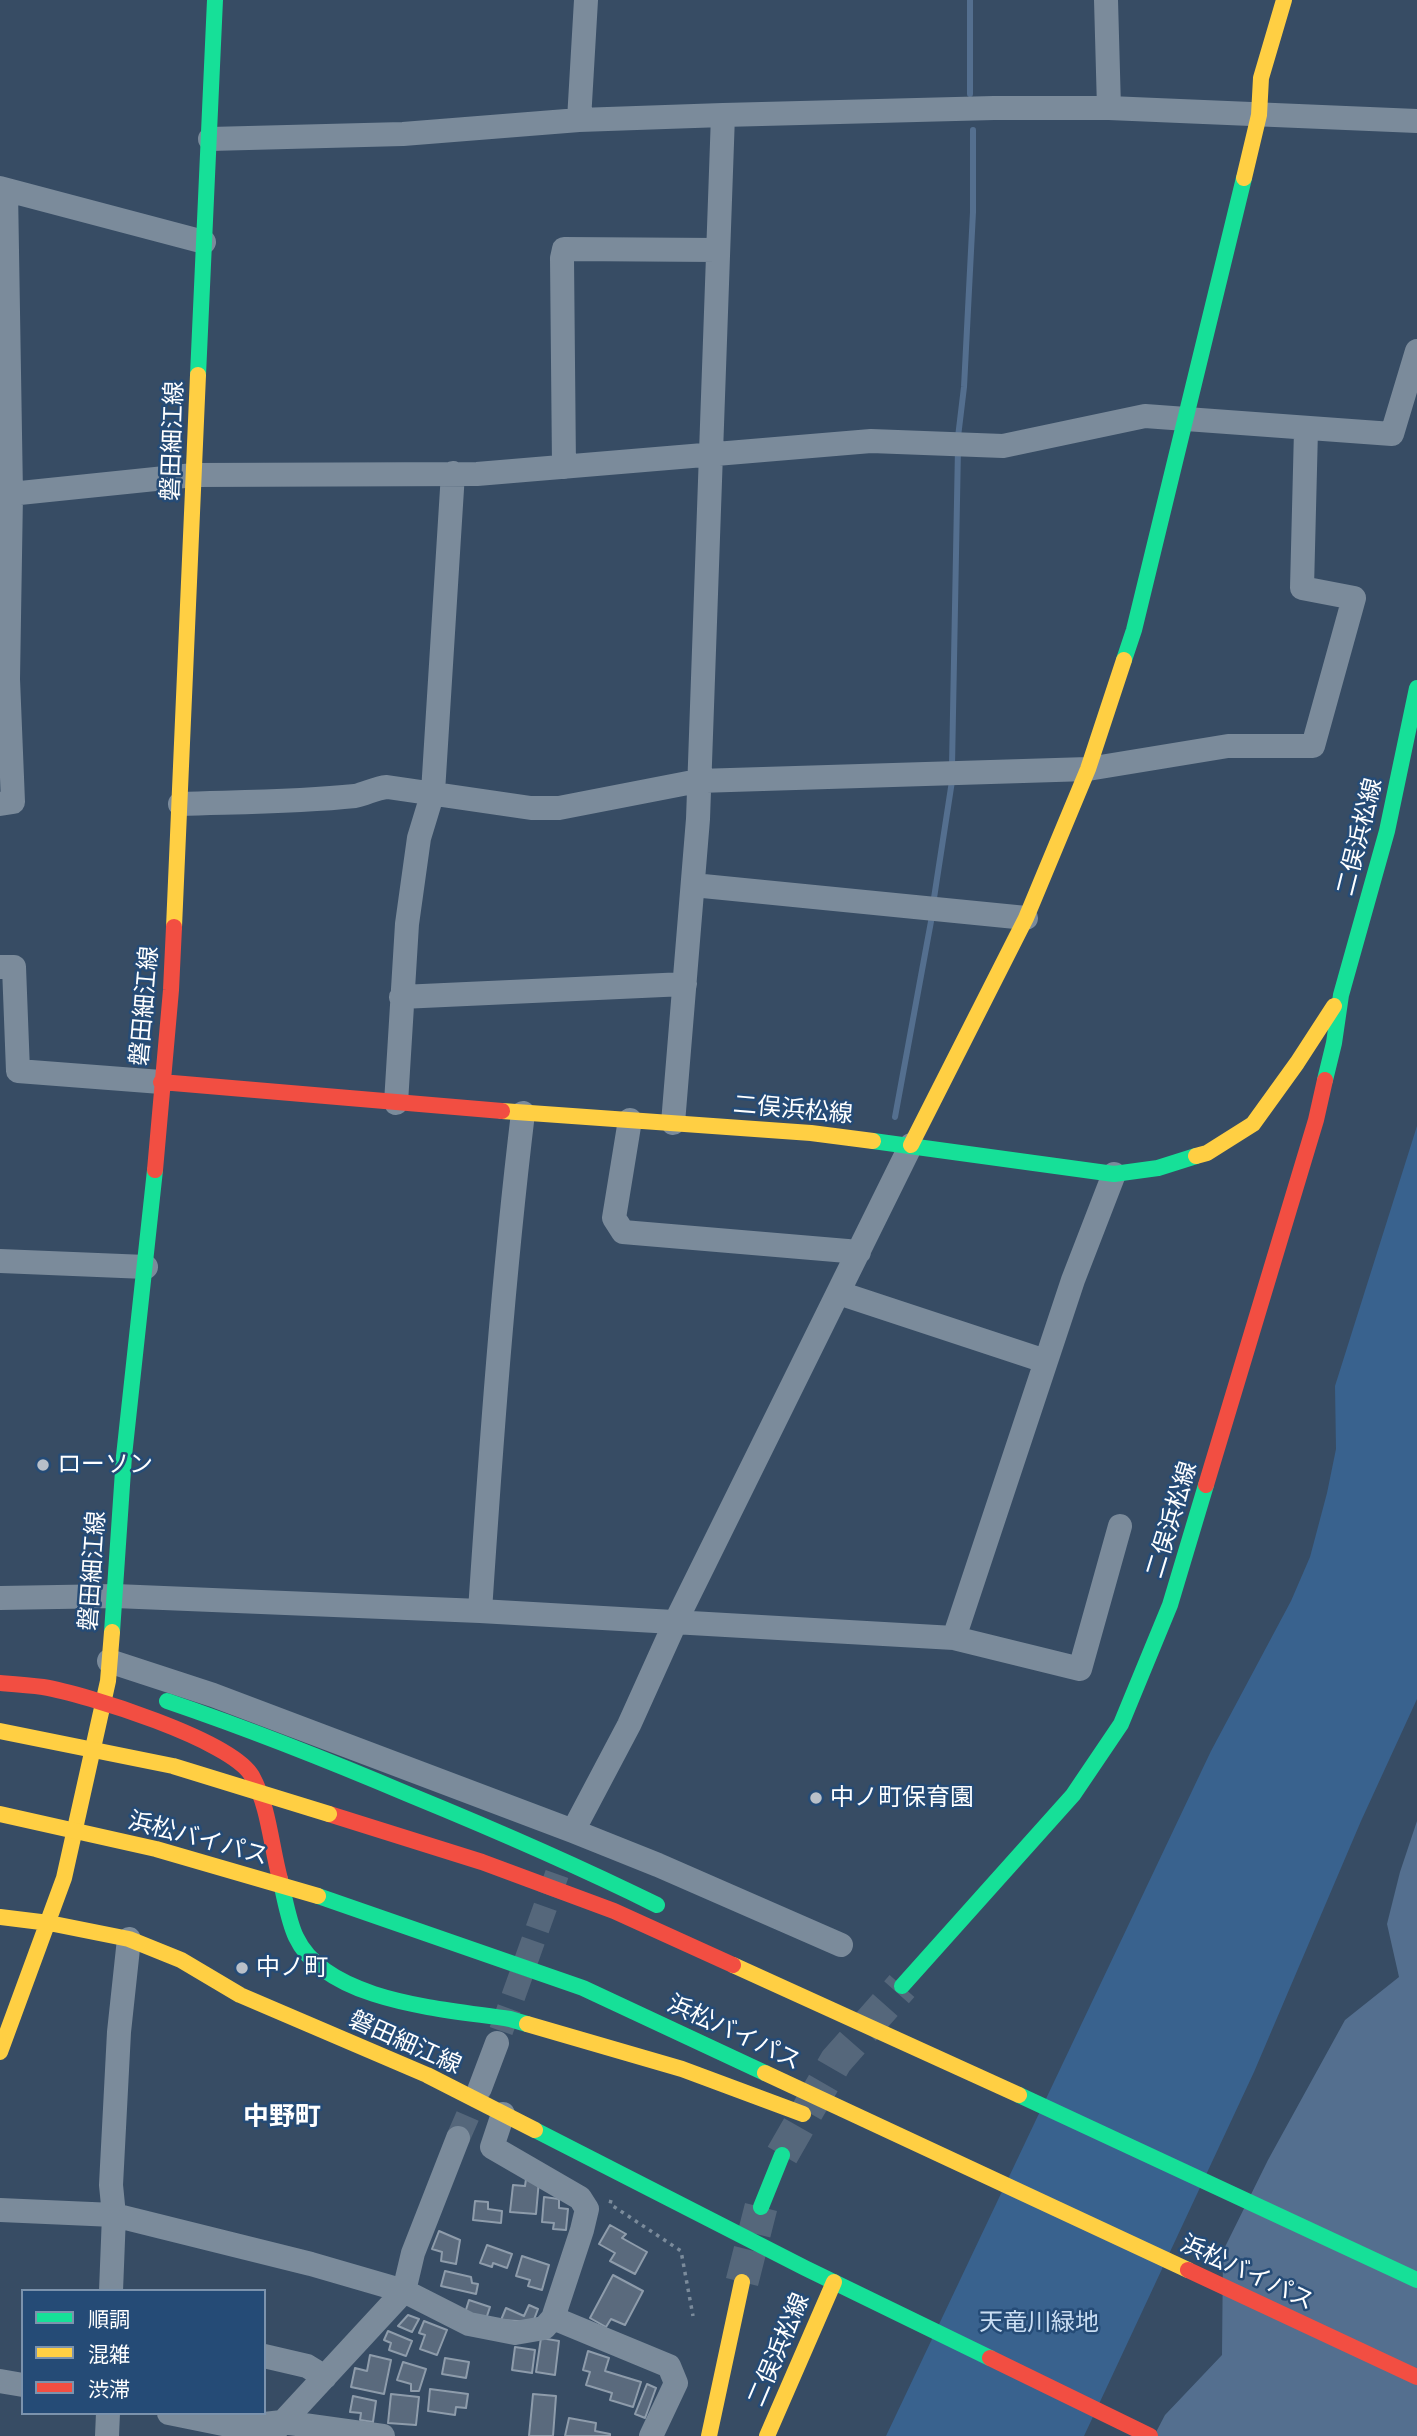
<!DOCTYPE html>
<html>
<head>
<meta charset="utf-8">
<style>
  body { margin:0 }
  #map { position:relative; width:1417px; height:2436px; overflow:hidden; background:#374c64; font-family:Figtree,"Noto Sans JP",sans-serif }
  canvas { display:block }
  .legend { position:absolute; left:21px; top:2289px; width:245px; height:126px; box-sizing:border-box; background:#254b76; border:2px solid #7c93ad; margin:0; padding:9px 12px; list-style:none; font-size:21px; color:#fff }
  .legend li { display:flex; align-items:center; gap:14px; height:35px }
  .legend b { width:35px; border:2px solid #7c93ad }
</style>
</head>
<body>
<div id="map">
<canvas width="1417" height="2436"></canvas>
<ul class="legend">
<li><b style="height:9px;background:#16e098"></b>順調</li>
<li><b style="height:9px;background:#ffcf43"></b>混雑</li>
<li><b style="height:9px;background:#f24e42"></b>渋滞</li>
</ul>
</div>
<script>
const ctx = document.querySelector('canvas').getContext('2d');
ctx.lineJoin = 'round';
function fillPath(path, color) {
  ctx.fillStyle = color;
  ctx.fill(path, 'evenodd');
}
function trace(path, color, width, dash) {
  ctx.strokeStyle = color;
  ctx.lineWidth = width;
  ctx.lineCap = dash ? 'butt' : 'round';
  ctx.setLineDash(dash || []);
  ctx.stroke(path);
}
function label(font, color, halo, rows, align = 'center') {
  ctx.font = font + ' Figtree,"Noto Sans JP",sans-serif';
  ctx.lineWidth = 5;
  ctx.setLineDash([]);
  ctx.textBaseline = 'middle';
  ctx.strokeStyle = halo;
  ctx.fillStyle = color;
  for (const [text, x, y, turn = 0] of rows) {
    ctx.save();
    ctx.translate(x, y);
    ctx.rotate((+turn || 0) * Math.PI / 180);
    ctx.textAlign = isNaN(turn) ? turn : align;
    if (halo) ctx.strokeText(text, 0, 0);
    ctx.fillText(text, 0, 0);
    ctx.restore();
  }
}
fillPath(new Path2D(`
  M1417 1126V1699L1361 1821 1254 2072 1084 2436H886L1211 1751 1291 1601 1310 1557 1327 1493 1336 1449 1335 1386Z`), '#39628e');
fillPath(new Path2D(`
  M1417 1821V2436H1154L1165 2415 1222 2355 1223 2251 1268 2160 1345 2020 1399 1977 1387 1924 1400 1872Z`), '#546f8f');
trace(new Path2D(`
  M970 0V94
  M958 437 964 387 973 212V130
  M952 766 958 448
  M934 898 952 781
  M895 1117 932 916`), '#546f8f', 6);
const building = new Path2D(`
  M526 2179 539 2180 536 2214 510 2212 513 2185 525 2186Z
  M544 2197 559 2199V2208L568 2209 566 2230 553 2229 554 2223 542 2222Z
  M475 2201 488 2202V2209L502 2211 501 2223 473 2220Z
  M610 2225 626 2234 622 2238 647 2252 635 2274 610 2261 615 2253 599 2244Z
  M439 2231 460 2240 456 2264 441 2261 442 2252 432 2249Z
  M487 2245 512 2254 507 2268 493 2263 492 2267 480 2263Z
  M522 2256 549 2265 542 2290 528 2286 530 2280 516 2276Z
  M445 2271 471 2277 472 2283 478 2284 476 2294 441 2286Z
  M613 2275 643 2291 625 2325 611 2319 606 2327 590 2318Z
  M469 2300 490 2307 486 2319 465 2313Z
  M529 2305 538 2309 533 2322 501 2320 506 2308 524 2316Z
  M408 2315 419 2319 412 2332 398 2326Z
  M424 2321 447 2330 437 2355 420 2349 425 2335 419 2333Z
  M388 2331 412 2341 406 2356 389 2350 391 2343 384 2340Z
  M541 2338 559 2341 555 2375 536 2372Z
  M515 2347 535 2350 532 2373 512 2370Z
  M588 2351 609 2358 605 2371 641 2382 633 2407 610 2400 612 2393 586 2385 590 2372 583 2370Z
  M370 2355 391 2360 384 2394 351 2387 355 2368 367 2371Z
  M445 2358 469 2362 466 2378 442 2374Z
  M403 2362 426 2369 419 2391H411V2384L397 2380Z
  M647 2384 656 2388 645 2418 635 2414Z
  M430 2389 468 2394 466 2408 456 2407 455 2415 428 2411Z
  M391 2394 419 2397 416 2425 388 2423Z
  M533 2394 556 2396 553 2436H529Z
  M353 2396 376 2401 373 2422 360 2420 361 2413 350 2412Z
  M569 2418 596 2423 595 2431 610 2434V2436H565Z`);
fillPath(building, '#5a6a7d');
trace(building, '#8e9cab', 2);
trace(new Path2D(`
  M501 2031 557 1874
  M458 2138 480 2088`), '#55677b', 24, [24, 12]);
trace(new Path2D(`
  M782 2155 836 2061 902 1986
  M742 2282 761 2207`), '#55677b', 33, [33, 17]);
trace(new Path2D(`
  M611 2200 610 2204 681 2251 693 2316`), '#7b8b9b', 3.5, [3.5, 5]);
trace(new Path2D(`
  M586 0 579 120 723 115 698 819 673 1123
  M1106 0 1109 108
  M723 115 994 108H1109L1417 121
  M210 139 403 134 579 120
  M0 188 204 242
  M564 467 562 258 564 249 718 250
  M0 495 194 475 477 474 871 441 1003 446 1145 416 1392 434 1417 351
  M0 804 13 802 8 679 11 494 6 190
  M180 804C238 802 297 802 355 796 366 794 375 788 387 787L531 808H559L698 781 1088 769 1228 746H1313L1354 598 1302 588 1306 430
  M693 885 1026 918
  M0 967H14L18 1071 161 1082
  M401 997 685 984
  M396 1103 407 924 419 838 433 792 453 473
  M523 1113C503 1279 491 1445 480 1611L954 1638 1080 1669 1120 1526
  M630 1120 614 1218 623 1232 859 1252
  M0 1261 146 1267
  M839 1293 1045 1361
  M0 1598 115 1596 480 1611
  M954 1638 1073 1280 1114 1174
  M109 1661 213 1695 573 1831 658 1865 841 1945
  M573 1831 629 1725 675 1623 911 1145
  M480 2088 497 2043
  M503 2114 492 2147 580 2198 587 2209 582 2230 553 2318 669 2366 676 2383 651 2436
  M0 2210 114 2215 311 2264 404 2291 469 2324 515 2333 544 2328 553 2318
  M111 2291 114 2215 111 2185 119 2032 129 1939
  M264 2356 307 2366 325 2377
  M0 2381 23 2385
  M169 2413 238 2427 282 2422 383 2436
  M107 2436 108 2413
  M270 2436 404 2291 413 2253 458 2138`), '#7b8b9b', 24);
trace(new Path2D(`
  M198 375 215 0
  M1124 660 1134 630 1244 178
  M1325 1080 1334 1043 1341 995 1387 831 1417 688
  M873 1141 1114 1174 1158 1168 1196 1156
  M112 1632 124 1456 155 1170
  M167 1701C249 1729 330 1761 410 1795 493 1829 576 1865 657 1905
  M280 1879C285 1898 288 1920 296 1937 327 2003 447 2009 510 2019L527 2024
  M318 1896 583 1988 765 2073
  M902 1986 1073 1795 1121 1724 1170 1605 1206 1485
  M1019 2095 1417 2280
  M535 2130 805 2268 990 2358
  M761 2207 782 2155`), '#16e098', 16);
trace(new Path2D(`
  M1244 178 1259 115 1261 78 1284 0
  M174 927 198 375
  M502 1111 811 1133 873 1141
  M911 1145 1026 918 1088 769 1124 660
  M1196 1156 1207 1153 1253 1124 1297 1063 1334 1006
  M0 1917 49 1923 129 1939 181 1960 240 1995 427 2075 535 2130
  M733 1965 1019 2095
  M527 2024 682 2069 803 2114
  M0 2052 64 1878 108 1681 112 1632
  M765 2073 1188 2270
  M709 2436 742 2282
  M767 2436 834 2282`), '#ffcf43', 16);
trace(new Path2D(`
  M161 1082 502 1111
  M155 1170 171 990 174 927
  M1206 1485 1316 1120 1325 1080
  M0 1683C14 1684 29 1685 43 1687 85 1694 232 1740 252 1776 269 1807 271 1846 280 1879
  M329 1814 482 1862 614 1911 733 1965
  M1188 2270 1417 2377
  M990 2358 1150 2436`), '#f24e42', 16);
trace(new Path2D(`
  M0 1731 173 1766 329 1814
  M0 1814 156 1849 318 1896`), '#ffcf43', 16);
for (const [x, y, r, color] of [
  [43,1465,7,"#b9c0c9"],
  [816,1798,7,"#b9c0c9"],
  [242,1968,7,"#b9c0c9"]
]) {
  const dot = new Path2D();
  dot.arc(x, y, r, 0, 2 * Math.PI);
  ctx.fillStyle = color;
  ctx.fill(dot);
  trace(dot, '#254b76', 2.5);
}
label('24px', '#fff', '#254b76', [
  ["磐田細江線",173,441,-88],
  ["二俣浜松線",1360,837,-76],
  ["磐田細江線",145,1006,-85],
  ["二俣浜松線",793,1110,5],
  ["二俣浜松線",1172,1520,-73],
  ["磐田細江線",93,1571,-86],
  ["浜松バイパス",198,1839,15],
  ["浜松バイパス",734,2033,25],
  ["磐田細江線",405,2043,24],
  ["浜松バイパス",1247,2273,25],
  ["二俣浜松線",779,2350,-67]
]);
label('24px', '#fff', '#254b76', [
  ["ローソン",57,1465],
  ["中ノ町保育園",830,1798],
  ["中ノ町",256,1968]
], 'left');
label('24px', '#c9ddf2', '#254b76', [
  ["天竜川緑地",1039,2323]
]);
label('bold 26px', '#fff', '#254b76', [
  ["中野町",282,2117]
]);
</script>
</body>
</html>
